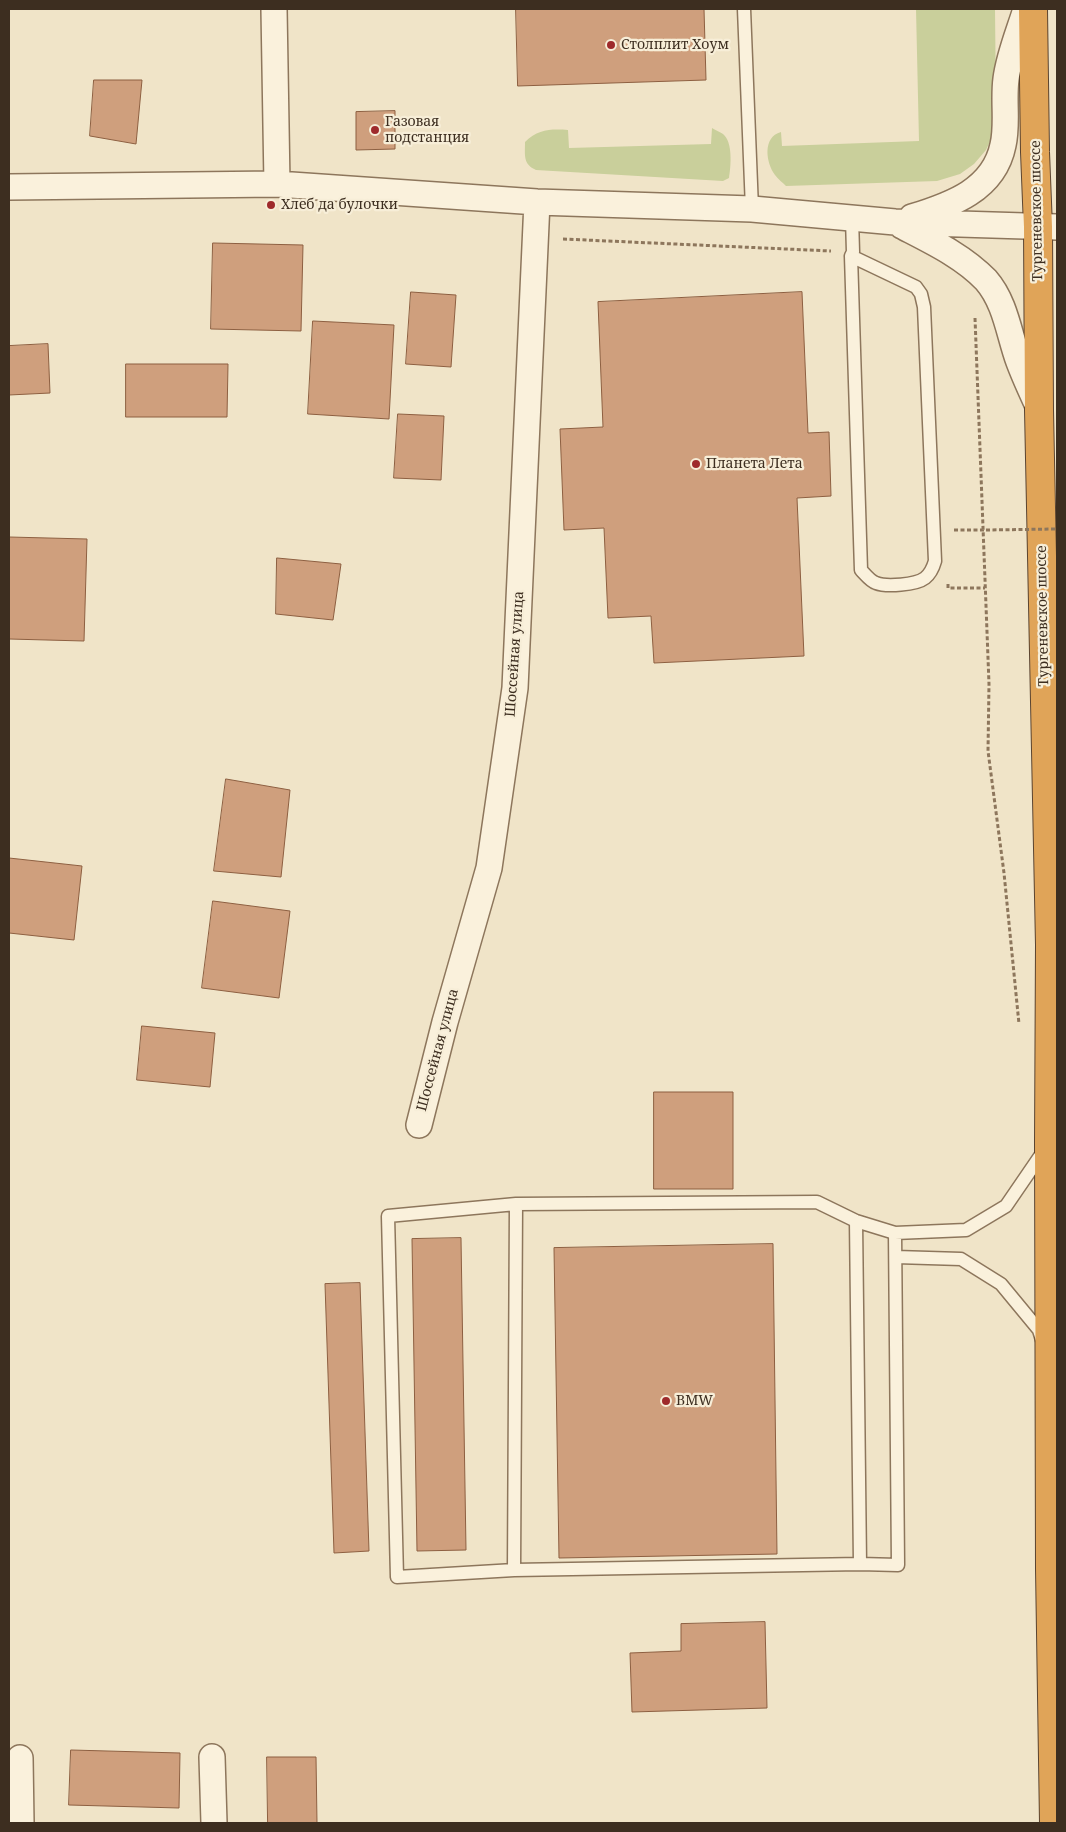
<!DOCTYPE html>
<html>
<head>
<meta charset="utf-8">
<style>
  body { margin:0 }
  #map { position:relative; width:1066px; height:1832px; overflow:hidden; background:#f0e4c8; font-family:"Noto Serif",serif }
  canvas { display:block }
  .frame { position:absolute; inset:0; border:10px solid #3d2e20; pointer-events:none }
</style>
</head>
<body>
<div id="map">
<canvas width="1066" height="1832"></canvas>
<div class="frame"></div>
</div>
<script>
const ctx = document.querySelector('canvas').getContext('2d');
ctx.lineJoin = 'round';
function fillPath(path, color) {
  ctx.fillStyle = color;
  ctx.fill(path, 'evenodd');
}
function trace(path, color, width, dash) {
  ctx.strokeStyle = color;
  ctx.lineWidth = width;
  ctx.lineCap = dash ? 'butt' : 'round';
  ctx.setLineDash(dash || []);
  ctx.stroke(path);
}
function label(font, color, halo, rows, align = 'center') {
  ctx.font = font + ' "Noto Serif",serif';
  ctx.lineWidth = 4.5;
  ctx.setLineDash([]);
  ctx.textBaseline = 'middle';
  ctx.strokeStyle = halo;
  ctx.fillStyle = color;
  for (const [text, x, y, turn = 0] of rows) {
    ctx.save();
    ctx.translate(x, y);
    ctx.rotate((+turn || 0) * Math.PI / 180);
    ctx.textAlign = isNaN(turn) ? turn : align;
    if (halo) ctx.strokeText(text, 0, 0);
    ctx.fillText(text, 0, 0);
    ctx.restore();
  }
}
fillPath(new Path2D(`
  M916 9H995L996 106 994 133 986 150 974 164 960 174 937 181 786 186C783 183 778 179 775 175 766 163 762 137 781 132L782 146 919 141Z
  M712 128C715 130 720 132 723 134 733 142 731 166 729 178L723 181 536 170C523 164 525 156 525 142 538 129 551 129 568 130L569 148 711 144Z`), '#c9cf9b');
const building = new Path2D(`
  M516 9H704L706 80 518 86Z
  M94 80H142L136 144 90 136Z
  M395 111V149L356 150V112Z
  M213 243 303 245 301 331 211 329Z
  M411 292 456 295 451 367 406 364Z
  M802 292 808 433 829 432 831 496 797 498 804 656 654 663 651 616 608 618 604 528 564 530 560 429 603 427 598 302Z
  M313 321 394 325 389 419 308 414Z
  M48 344 50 393 9 395V346Z
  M126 364H228L227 417H126Z
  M398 414 444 416 441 480 394 478Z
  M9 537 87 539 84 641 9 639Z
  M277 558 341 564 333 620 276 614Z
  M226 779 290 790 281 877 214 871Z
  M9 858 82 866 74 940 9 933Z
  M213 901 290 911 279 998 202 988Z
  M142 1026 215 1033 210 1087 137 1080Z
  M654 1092H733V1189H654Z
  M461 1238 466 1550 417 1551 412 1239Z
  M773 1244 777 1554 559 1558 554 1248Z
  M360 1283 369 1551 334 1553 325 1284Z
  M765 1622 767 1708 632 1712 630 1653 681 1651V1624Z
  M71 1750 180 1753 179 1808 69 1805Z
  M267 1757H316L317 1823H268Z`);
fillPath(building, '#cf9f7d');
trace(building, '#8d5f41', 1);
const lane = new Path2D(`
  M744 9 752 209
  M851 256 916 287 921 294 924 307 935 561C933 568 930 574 925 578 916 585 886 587 876 583 870 581 865 574 861 570L851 256 853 252 852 218
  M856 1221 860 1564
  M895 1233 898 1565 860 1564 514 1570 397 1577 388 1216 516 1204 817 1202 856 1221 895 1233 966 1230 1006 1206 1045 1149
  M896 1257 961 1259 1001 1284 1039 1330 1042 1340
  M514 1570 516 1204`);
const street = new Path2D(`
  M274 9 277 184
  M9 187 277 184 537 202 752 209 895 222 1057 227
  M912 217C951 205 994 190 1003 145 1008 124 1003 101 1006 79 1009 55 1019 32 1026 9
  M902 226C931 241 963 256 986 280 1006 303 1009 335 1019 362 1025 378 1032 393 1039 408
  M419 1125 445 1022 489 868 515 688 537 202
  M212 1757 214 1823
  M20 1758 21 1823`);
const highway = new Path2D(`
  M1033 9 1035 152 1038 227 1039 410 1050 945 1049 1142 1050 1569 1054 1823`);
trace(lane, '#8d765c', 15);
trace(street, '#8d765c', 28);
trace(highway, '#5b4430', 30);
trace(new Path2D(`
  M563 239 831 251
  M975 318 989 684 988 751 1004 873 1019 1024
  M954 530H986
  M948 584V588H985`), '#8d765c', 3, [4, 2.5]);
trace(lane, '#faf1dc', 12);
trace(street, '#faf1dc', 25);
trace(highway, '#e0a458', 28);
trace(new Path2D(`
  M986 530 1057 529`), '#8d765c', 3, [4, 2.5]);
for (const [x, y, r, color] of [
  [611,45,5,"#9e2a2b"],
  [375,130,5,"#9e2a2b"],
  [271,205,5,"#9e2a2b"],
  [696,464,5,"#9e2a2b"],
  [666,1401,5,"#9e2a2b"]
]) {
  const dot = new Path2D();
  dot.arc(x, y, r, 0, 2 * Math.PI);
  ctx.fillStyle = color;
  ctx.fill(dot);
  trace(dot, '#f7eed8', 2);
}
label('14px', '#3d2e20', '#f7eed8', [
  ["Столплит Хоум",621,45],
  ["Газовая",385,122],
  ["подстанция",385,138],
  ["Хлеб да булочки",281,205],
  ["Планета Лета",706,464],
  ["BMW",676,1401]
], 'left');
label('14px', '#3d2e20', '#f7eed8', [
  ["Тургеневское шоссе",1037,211,-91],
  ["Тургеневское шоссе",1043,616,-91],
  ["Шоссейная улица",515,654,-86],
  ["Шоссейная улица",438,1050,-75]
]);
</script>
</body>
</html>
